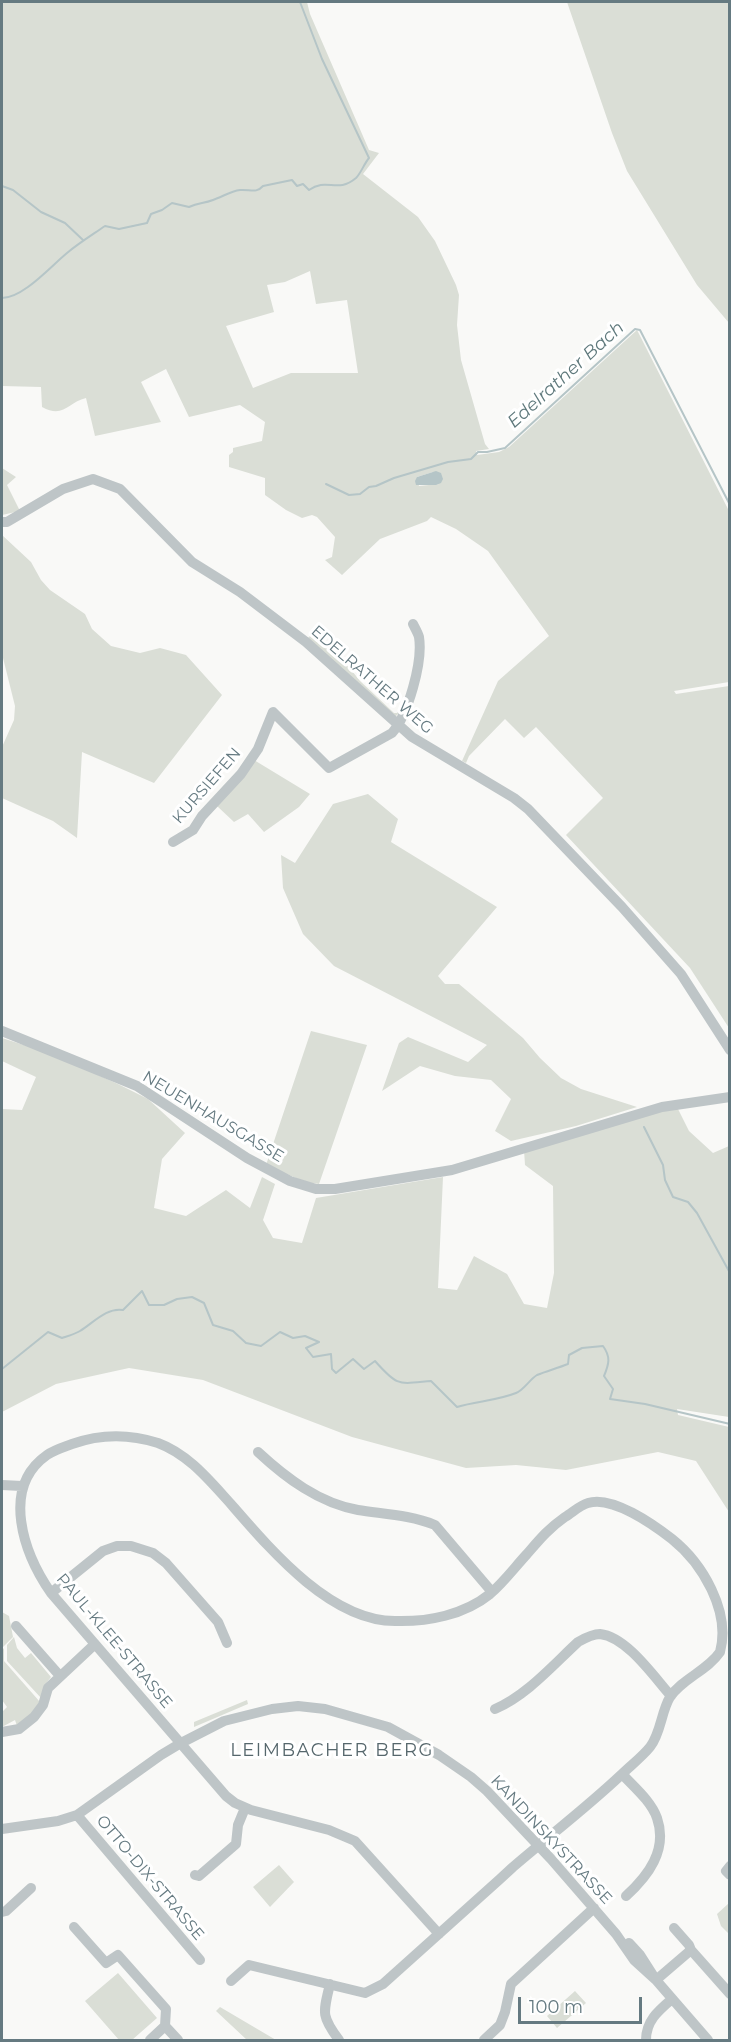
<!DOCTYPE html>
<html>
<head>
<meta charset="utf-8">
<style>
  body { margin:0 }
  #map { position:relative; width:731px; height:2042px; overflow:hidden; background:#f9f9f7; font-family:Montserrat,sans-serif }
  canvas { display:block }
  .frame { position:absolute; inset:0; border:3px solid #657a81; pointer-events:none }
  .scale { position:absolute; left:518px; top:1997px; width:124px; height:27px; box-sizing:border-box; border:3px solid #657a81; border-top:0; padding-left:8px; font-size:18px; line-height:21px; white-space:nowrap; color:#657a81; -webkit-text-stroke:4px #fff; paint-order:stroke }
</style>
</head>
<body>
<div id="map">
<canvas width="731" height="2042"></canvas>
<div class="frame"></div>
<div class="scale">100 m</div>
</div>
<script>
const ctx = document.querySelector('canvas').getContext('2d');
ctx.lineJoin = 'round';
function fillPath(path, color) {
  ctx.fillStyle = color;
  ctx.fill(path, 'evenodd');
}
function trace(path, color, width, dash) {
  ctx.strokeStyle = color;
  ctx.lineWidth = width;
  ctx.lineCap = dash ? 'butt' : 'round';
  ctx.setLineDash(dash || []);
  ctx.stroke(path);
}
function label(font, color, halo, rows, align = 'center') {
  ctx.font = font + ' Montserrat,sans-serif';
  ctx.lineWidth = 6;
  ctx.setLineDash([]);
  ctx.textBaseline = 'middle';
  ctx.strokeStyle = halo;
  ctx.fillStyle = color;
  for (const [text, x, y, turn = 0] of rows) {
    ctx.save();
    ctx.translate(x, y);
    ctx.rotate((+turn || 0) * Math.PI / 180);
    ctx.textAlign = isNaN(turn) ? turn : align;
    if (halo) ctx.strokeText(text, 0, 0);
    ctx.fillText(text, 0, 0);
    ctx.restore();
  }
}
fillPath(new Path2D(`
  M2 2H307L310 14 369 150 379 153 363 174 418 217 435 241 456 285 459 295 457 325 461 360 485 444 489 449 476 451 477 455 499 452 509 447 637 330 729 511V682L674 691 676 694 729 686V1028L690 968 566 835 603 798 536 727 524 738 505 719 469 756 466 763 462 761 498 681 549 636 488 551 456 529 431 517 427 521 380 539 342 575 325 560 332 557 335 537 317 517 312 515 302 518 286 510 265 495V478L229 467V455L233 452V448L262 441 265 422 240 405 189 417 166 369 141 382 161 422 95 436 86 398C68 402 64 419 42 407L41 387 2 386ZM310 271 316 304 347 300 358 373H291L253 388 226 326 274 312 267 285 285 282ZM433 472 439 484 419 486 417 477Z
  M567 2H729V323L697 285 627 171 612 133Z
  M2 468 16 477 7 485 20 511 2 515Z
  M2 535 31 562 41 580 50 590 85 614 92 629 111 646 140 653 160 648 186 655 222 695 154 783 82 752 77 838 53 821 2 798V747L14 720 15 706 2 654Z
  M316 630 317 632 313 636 315 639 341 657 360 681 394 713H397L400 709 402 710 395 717 308 638Z
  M254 760 310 794 299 807 264 832 248 814 234 822 217 806Z
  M368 794 398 819 391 842 497 907 438 976 445 984H459L523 1038 540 1058 561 1078 581 1089 637 1107 576 1126 511 1141 495 1131 511 1099 491 1080 455 1076 420 1066 382 1091 399 1043 408 1037 468 1062 487 1045 334 966 303 934 283 888 281 855 295 863 333 804Z
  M311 1031 367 1045 319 1184 305 1182 266 1165Z
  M2 1038 49 1053 118 1084 148 1099 185 1133 162 1159 154 1208 186 1216 226 1190 250 1208 262 1177 275 1184 263 1220 273 1238 302 1243 316 1198 443 1177 438 1288 457 1290 474 1256 507 1274 524 1304 547 1308 554 1273 553 1186 525 1165 524 1150 661 1111 678 1109 689 1131 713 1153 729 1146V1417L677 1409 678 1415 729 1427V1512L696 1461 658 1452 566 1470 516 1465 466 1468 352 1437 203 1380 129 1368 56 1384 2 1412V1109L22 1110 36 1077 2 1061Z
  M2 1612 9 1616 13 1637 2 1648Z
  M14 1637 17 1648 25 1658 31 1653 51 1677 44 1686 41 1698 7 1661V1645Z
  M4 1648V1661L40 1702 35 1711 17 1726 15 1720 2 1727V1712L7 1707 2 1700V1651Z
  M247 1700 248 1704 194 1727V1722Z
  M279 1865 294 1882 270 1907 253 1887Z
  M729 1903V1934L721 1926 717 1914Z
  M118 1973 157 2018 132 2040H119L85 2001Z
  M575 1991 586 2003 557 2028 547 2016Z
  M220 2007 276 2040H247L216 2011Z`), '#daded6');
fillPath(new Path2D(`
  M436 471 441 473 443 479 441 483 436 485H416L415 481 417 477Z`), '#b5c5c7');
trace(new Path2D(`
  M2 186 13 190 41 212 65 223 83 240
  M2 298C23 298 50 267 67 253 79 243 92 235 105 226L119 229 147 223 151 214 162 210 172 203 189 207C199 202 203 204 213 200 222 197 231 191 240 190 250 189 256 194 263 186L292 180 297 186 303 184 309 190C327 177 337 194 356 178 361 173 364 164 369 158L322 59 300 2
  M326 484 349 495 360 494 369 487 376 486 394 478 448 462 471 459 478 452H487L505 448 635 329 640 330 730 505
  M644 1127 663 1165 665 1180 673 1197 688 1202 697 1213 730 1273
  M2 1369 48 1332 62 1338C68 1336 75 1334 80 1331 93 1323 107 1307 123 1310L142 1291 149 1305H164L177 1299 192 1297 204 1303 213 1325 233 1331 246 1343 261 1346 280 1332 293 1338 305 1336 319 1342 306 1348 313 1357 331 1354 332 1369 336 1373 353 1359 364 1369 375 1361C398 1387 398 1384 431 1381L457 1407C476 1401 496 1401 516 1393 524 1390 529 1380 537 1375 547 1371 558 1368 568 1364L569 1355 582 1348 603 1346C611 1357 609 1364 604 1376L613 1389 610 1399 645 1404 730 1424`), '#b5c5c7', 2);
trace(new Path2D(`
  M2 522H7L63 489 93 479 120 489 192 562 240 592 306 642 412 737 514 798 528 809 622 907 681 974 730 1050
  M173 842 193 830 202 816 241 774 258 749 273 712 329 768 392 733C408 715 423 662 419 637 418 633 415 628 413 624
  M2 1031 137 1086 247 1158 290 1181 316 1189H335L452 1170 662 1107 730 1097
  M258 1452C286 1478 319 1503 358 1510 383 1514 411 1515 435 1525L492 1592
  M2 1485 22 1486
  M51 1593 103 1551 117 1546H131L153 1553 166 1563 218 1622 227 1643
  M16 1626 60 1676
  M495 1709C527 1695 552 1666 578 1642 585 1638 593 1634 600 1634 627 1637 654 1677 671 1696
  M2 1732 19 1729 34 1717 43 1705 48 1688 95 1644
  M622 1774C634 1787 651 1801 657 1818 668 1850 648 1876 626 1896
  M77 1815 200 1960
  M2 1829 58 1821 77 1815 161 1755 181 1743 224 1721 272 1709 298 1706 325 1709 388 1727 439 1755 471 1777 487 1791 551 1859 616 1934 634 1960 656 1980
  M730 1866 726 1871 730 1875
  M195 1875 199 1876 236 1844 238 1825 245 1808
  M2 1912 6 1911 31 1888
  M74 1927 106 1963 118 1955 166 2009 165 2026
  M674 1928 689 1945 691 1950
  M629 1943 640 1955 656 1980 708 2040
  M656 1980 691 1950 730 1994
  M231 1981 249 1965 365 1993 383 1984 500 1879 513 1867C549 1836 586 1808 621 1775 630 1766 642 1757 650 1747 661 1733 661 1712 670 1697 682 1679 708 1670 720 1652 731 1611 702 1563 672 1539 654 1525 612 1495 588 1503 580 1505 572 1513 565 1517 548 1529 540 1539 527 1554 515 1567 503 1583 490 1594 464 1615 428 1622 395 1621 330 1621 270 1549 230 1503 209 1480 188 1454 158 1443 130 1434 100 1434 72 1444 64 1447 54 1450 47 1455 0 1488 24 1554 51 1593L226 1796 235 1803 251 1810 329 1830 355 1841 439 1934
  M330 1984C323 2013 321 2016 339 2040
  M165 2026 178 2040
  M150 2040 165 2026
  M484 2040 500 2025 505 2012 511 1984 594 1908
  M646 2040C646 2021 658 2011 672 1999`), '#bec5c7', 10);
label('16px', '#657a81', '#fff', [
  ["EDELRATHER WEG",372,680,41],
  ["KURSIEFEN",207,786,-49],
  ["NEUENHAUSGASSE",213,1117,31],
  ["PAUL-KLEE-STRASSE",114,1641,50],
  ["KANDINSKYSTRASSE",551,1840,47],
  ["OTTO-DIX-STRASSE",150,1878,50]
]);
label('italic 18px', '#5f797c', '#fff', [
  ["Edelrather Bach",566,375,-42]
]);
ctx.letterSpacing = '1.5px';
label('18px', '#56676c', '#fff', [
  ["LEIMBACHER BERG",332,1751]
]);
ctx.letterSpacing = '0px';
</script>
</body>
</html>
